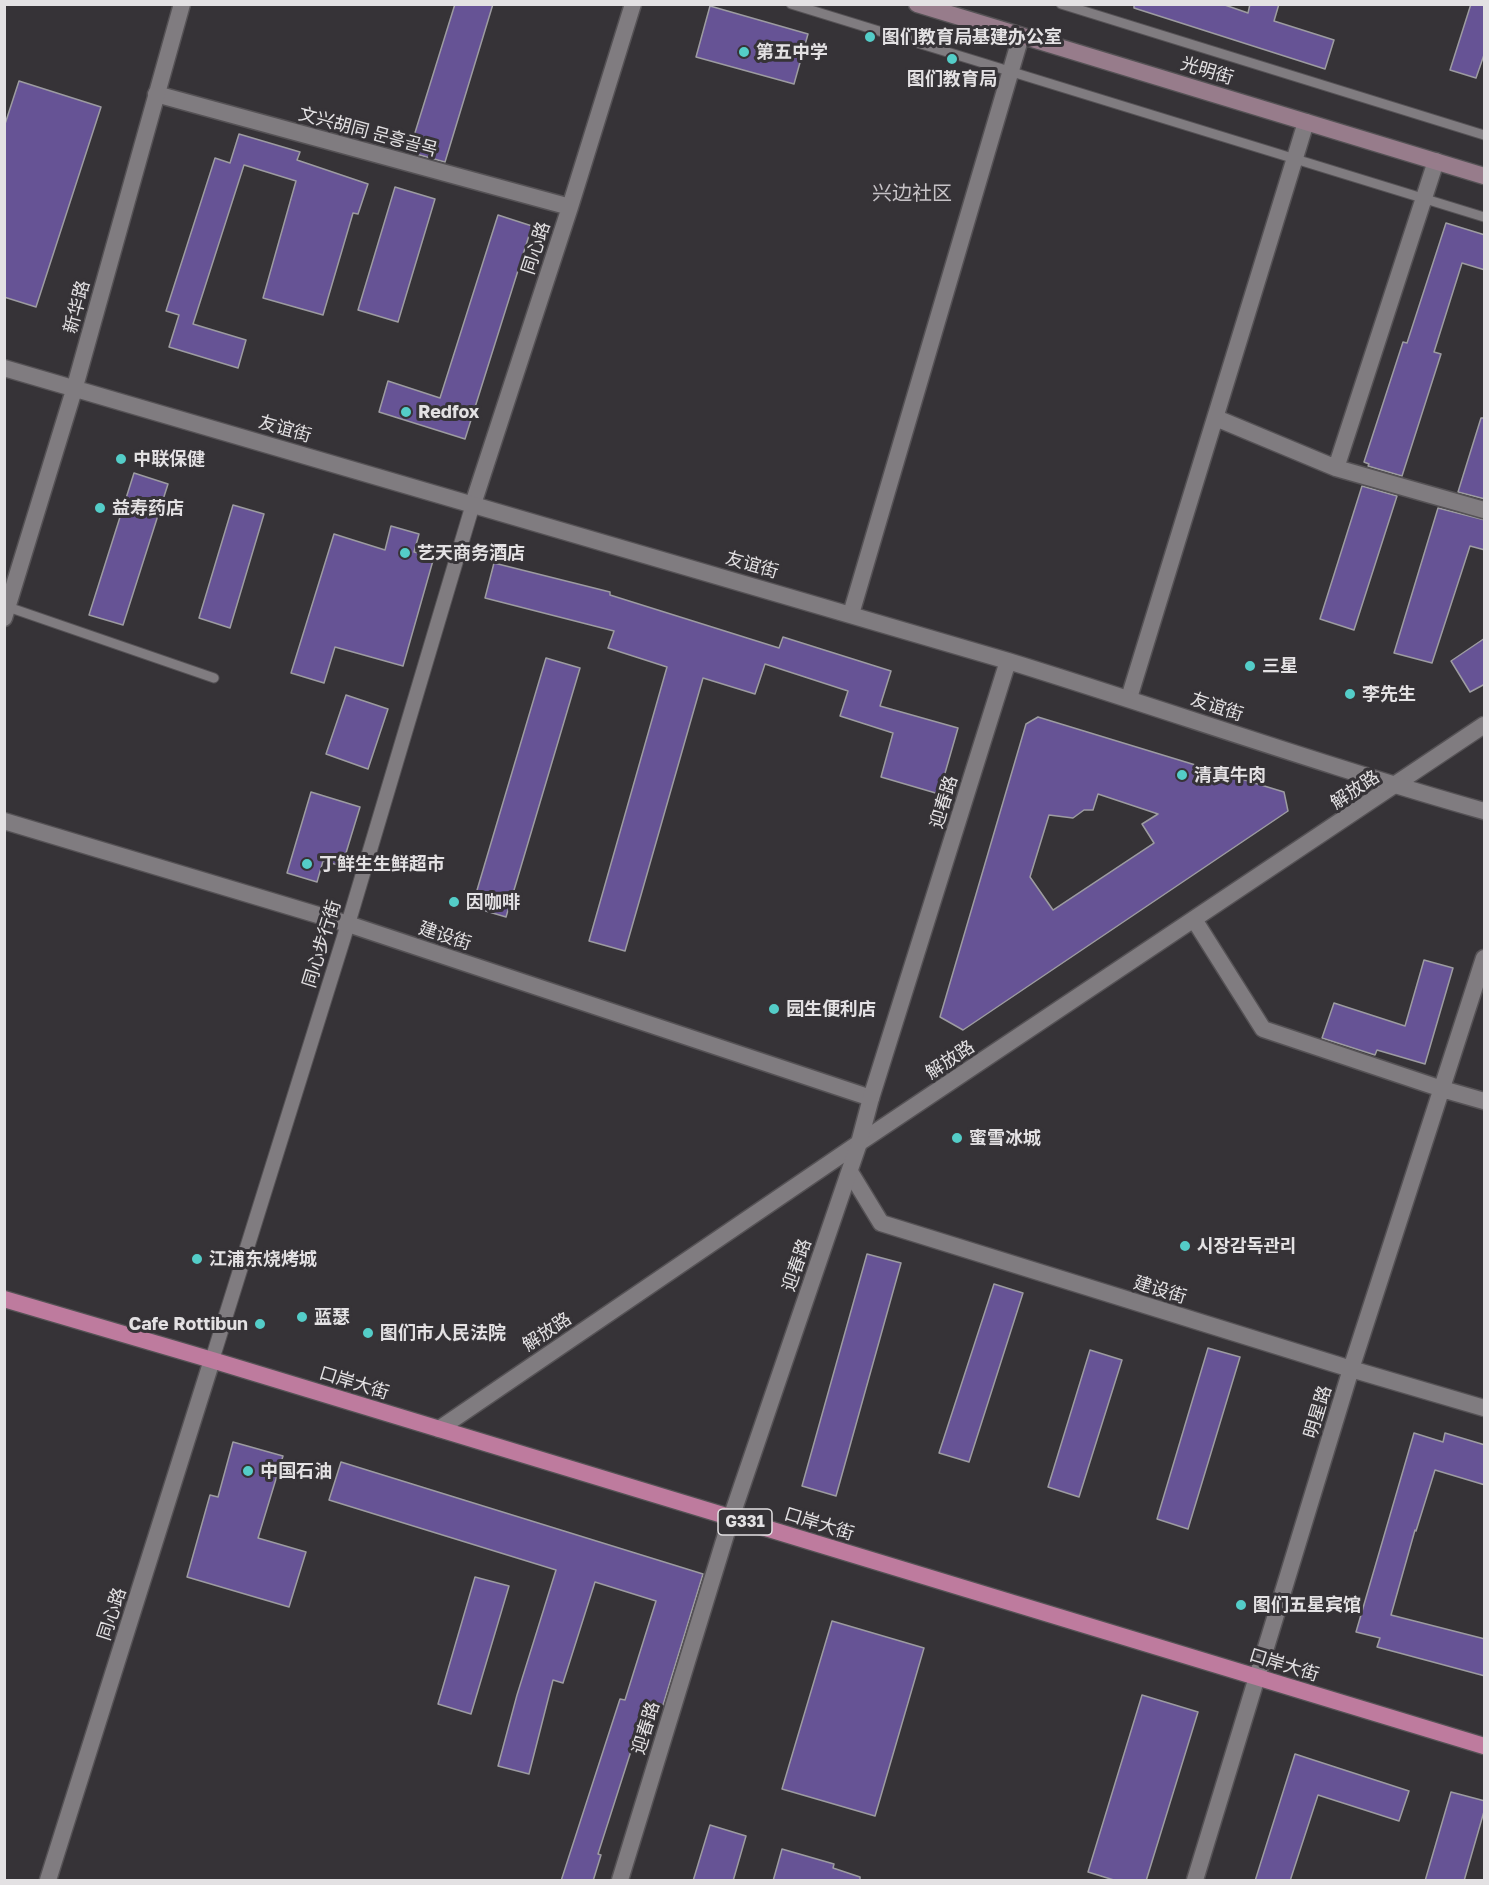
<!DOCTYPE html>
<html>
<head>
<meta charset="utf-8">
<style>
  body { margin:0 }
  #map { position:relative; width:1489px; height:1885px; overflow:hidden; background:#363337; font-family:"Golos Text",sans-serif }
  canvas { display:block }
  .frame { position:absolute; inset:0; border:6px solid #e3e1e3; pointer-events:none }
</style>
</head>
<body>
<div id="map">
<canvas width="1489" height="1885"></canvas>
<div class="frame"></div>
</div>
<script>
const ctx = document.querySelector('canvas').getContext('2d');
ctx.lineJoin = 'round';
function fillPath(path, color) {
  ctx.fillStyle = color;
  ctx.fill(path, 'evenodd');
}
function trace(path, color, width, dash) {
  ctx.strokeStyle = color;
  ctx.lineWidth = width;
  ctx.lineCap = dash ? 'butt' : 'round';
  ctx.setLineDash(dash || []);
  ctx.stroke(path);
}
function label(font, color, halo, rows, align = 'center') {
  ctx.font = font + ' "Golos Text","Noto Sans SC","Noto Sans KR",sans-serif';
  ctx.lineWidth = 6;
  ctx.setLineDash([]);
  ctx.textBaseline = 'middle';
  ctx.strokeStyle = halo;
  ctx.fillStyle = color;
  for (const [text, x, y, turn = 0] of rows) {
    ctx.save();
    ctx.translate(x, y);
    ctx.rotate((+turn || 0) * Math.PI / 180);
    ctx.textAlign = isNaN(turn) ? turn : align;
    if (halo) ctx.strokeText(text, 0, 0);
    ctx.fillText(text, 0, 0);
    ctx.restore();
  }
}
const building = new Path2D(`
  M455 4H493L445 162 409 152Z
  M1134 4H1222L1248 13 1250 4H1279L1274 21 1334 40 1325 69 1134 8Z
  M1471 4H1485V52L1476 78 1450 70Z
  M710 6 808 34 794 84 696 57Z
  M19 81 101 107 36 307 4 297V127Z
  M239 134 300 152 297 160 368 184 358 214 353 213 323 315 263 298 296 181 244 165 193 324 246 340 238 368 169 347 179 315 166 311 215 158 230 163Z
  M395 187 435 199 398 322 358 310Z
  M498 215 532 226 465 439 379 412 388 381 440 398Z
  M1446 223 1485 235V270L1462 263 1434 352 1441 354 1402 476 1368 466 1369 464 1364 462 1403 342 1407 343Z
  M1481 418H1485V499L1458 492Z
  M134 473 168 484 123 625 89 615Z
  M1362 486 1397 496 1354 630 1320 619Z
  M233 505 264 514 230 628 199 618Z
  M1438 508 1485 520V550L1470 546 1432 663 1394 653Z
  M391 526 419 534 414 552 434 557 403 666 335 647 324 683 291 673 334 534 385 550Z
  M494 563 610 592V595L779 648 783 637 891 671 880 706 958 728 939 794 881 777 893 733 840 716 848 691 765 664 755 694 703 678 625 951 589 941 667 667 608 648 614 631 485 598Z
  M1485 638V684L1470 692 1451 661Z
  M546 658 580 668 506 917 472 907Z
  M346 695 388 709 368 769 326 754Z
  M1038 717 1284 792 1288 811 963 1030 940 1017 1026 724ZM1098 794 1158 814 1142 824 1154 843 1053 910 1030 877 1049 815 1073 818 1084 810H1093Z
  M311 792 360 807 342 866 323 861 317 882 287 873Z
  M1424 960 1453 968 1425 1064 1377 1050 1375 1055 1322 1038 1334 1003 1405 1026Z
  M867 1254 901 1263 836 1496 802 1486Z
  M994 1284 1023 1293 969 1462 939 1453Z
  M1208 1348 1240 1357 1188 1529 1157 1519Z
  M1090 1350 1122 1360 1079 1497 1048 1487Z
  M1414 1433 1443 1442 1445 1433 1485 1445V1485L1435 1470 1416 1531 1415 1530 1391 1615 1485 1639V1676L1377 1647 1380 1638 1356 1632Z
  M233 1442 283 1456 258 1538 306 1552 289 1607 187 1577 210 1495 218 1497Z
  M341 1462 703 1574 663 1705 647 1701 598 1854 601 1855 593 1881H561L620 1699 625 1700 656 1601 595 1582 563 1683 553 1680 529 1774 498 1766 517 1695 556 1570 329 1500Z
  M475 1577 509 1586 471 1714 438 1704Z
  M832 1621 924 1648 875 1816 782 1789Z
  M1142 1695 1198 1712 1146 1881H1117L1088 1872Z
  M1295 1754 1409 1791 1399 1821 1318 1795 1290 1881H1255Z
  M1451 1792 1485 1801V1808L1464 1881H1425Z
  M710 1825 746 1836 733 1881H693Z
  M782 1849 834 1864 833 1868 860 1877V1881H773Z`);
fillPath(building, '#665395');
trace(building, '#9d9ca1', 1.5);
const service = new Path2D(`
  M791 4 1484 217
  M1061 4 1484 135
  M8 607 214 678`);
const pedestrian = new Path2D(`
  M212 1360 348 924 473 504`);
const minor = new Path2D(`
  M156 94 570 207
  M1216 418 1336 468 1484 510
  M1336 468 1436 161
  M473 504 570 207 633 4
  M851 614 1021 36
  M1129 698 1306 122
  M4 821 348 924 871 1098
  M1195 921 1263 1029 1442 1089 1484 1101
  M850 1172 881 1223 1351 1369 1484 1408
  M439 1429 859 1143 1484 725
  M48 1880 212 1360
  M1195 1880 1351 1369 1484 958`);
const tertiary = new Path2D(`
  M4 368 1008 661C1167 710 1324 766 1484 811
  M4 618 74 390 182 4
  M620 1880 731 1518 859 1143 871 1098 1008 661`);
const secondary = new Path2D(`
  M917 4 1484 176`);
const trunk = new Path2D(`
  M4 1299 212 1360 1484 1746`);
trace(service, '#555255', 11);
trace(pedestrian, '#555255', 16);
trace(minor, '#555255', 19);
trace(tertiary, '#555255', 19);
trace(secondary, '#555255', 19);
trace(trunk, '#555255', 19);
trace(service, '#807c80', 9);
trace(pedestrian, '#807c80', 14);
trace(minor, '#807c80', 16);
trace(tertiary, '#807c80', 16);
trace(secondary, '#977c8b', 16);
trace(trunk, '#be7b9e', 16);
for (const [x, y, r, color] of [
  [870,37,6,"#54cdc8"],
  [744,52,6,"#54cdc8"],
  [952,59,6,"#54cdc8"],
  [406,412,6,"#54cdc8"],
  [121,459,6,"#54cdc8"],
  [100,508,6,"#54cdc8"],
  [405,553,6,"#54cdc8"],
  [1250,666,6,"#54cdc8"],
  [1350,694,6,"#54cdc8"],
  [1182,775,6,"#54cdc8"],
  [307,864,6,"#54cdc8"],
  [454,902,6,"#54cdc8"],
  [774,1009,6,"#54cdc8"],
  [957,1138,6,"#54cdc8"],
  [1185,1246,6,"#54cdc8"],
  [197,1259,6,"#54cdc8"],
  [302,1317,6,"#54cdc8"],
  [260,1324,6,"#54cdc8"],
  [368,1333,6,"#54cdc8"],
  [248,1471,6,"#54cdc8"],
  [1241,1605,6,"#54cdc8"]
]) {
  const dot = new Path2D();
  dot.arc(x, y, r, 0, 2 * Math.PI);
  ctx.fillStyle = color;
  ctx.fill(dot);
  trace(dot, '#363337', 2);
}
for (const [x, y, w] of [
  [745,1522,54]
]) {
  const box = new Path2D();
  box.roundRect(x - w / 2, y - 13, w, 26, 4.5);
  ctx.fillStyle = '#363337';
  ctx.fill(box);
  trace(box, '#e3e1e3', 1.5);
}
label('bold 16px', '#e3e1e3', null, [
  ["G331",745,1522]
]);
label('bold 18px', '#e3e1e3', '#363337', [
  ["图们教育局基建办公室",882,37],
  ["第五中学",756,52],
  ["图们教育局",952,79,"center"],
  ["Redfox",418,412],
  ["中联保健",133,459],
  ["益寿药店",112,508],
  ["艺天商务酒店",417,553],
  ["三星",1262,666],
  ["李先生",1362,694],
  ["清真牛肉",1194,775],
  ["丁鲜生生鲜超市",319,864],
  ["因咖啡",466,902],
  ["园生便利店",786,1009],
  ["蜜雪冰城",969,1138],
  ["시장감독관리",1197,1246],
  ["江浦东烧烤城",209,1259],
  ["蓝瑟",314,1317],
  ["Cafe Rottibun",248,1324,"right"],
  ["图们市人民法院",380,1333],
  ["中国石油",260,1471],
  ["图们五星宾馆",1253,1605]
], 'left');
label('18px', '#e3e1e3', '#363337', [
  ["光明街",1207,71,17],
  ["文兴胡同 문흥골목",368,132,15],
  ["同心路",536,248,-72],
  ["新华路",77,307,-75],
  ["友谊街",285,429,16],
  ["友谊街",752,565,16],
  ["友谊街",1217,707,18],
  ["解放路",1355,790,-34],
  ["迎春路",944,802,-73],
  ["建设街",445,936,18],
  ["同心步行街",322,944,-73],
  ["解放路",950,1060,-34],
  ["迎春路",797,1265,-71],
  ["建设街",1160,1290,17],
  ["解放路",547,1332,-34],
  ["口岸大街",354,1383,17],
  ["明星路",1318,1412,-73],
  ["口岸大街",819,1524,17],
  ["同心路",112,1614,-72],
  ["口岸大街",1284,1665,17],
  ["迎春路",646,1728,-73]
]);
label('20px', '#c6c2c6', '#363337', [
  ["兴边社区",912,194]
]);
</script>
</body>
</html>
